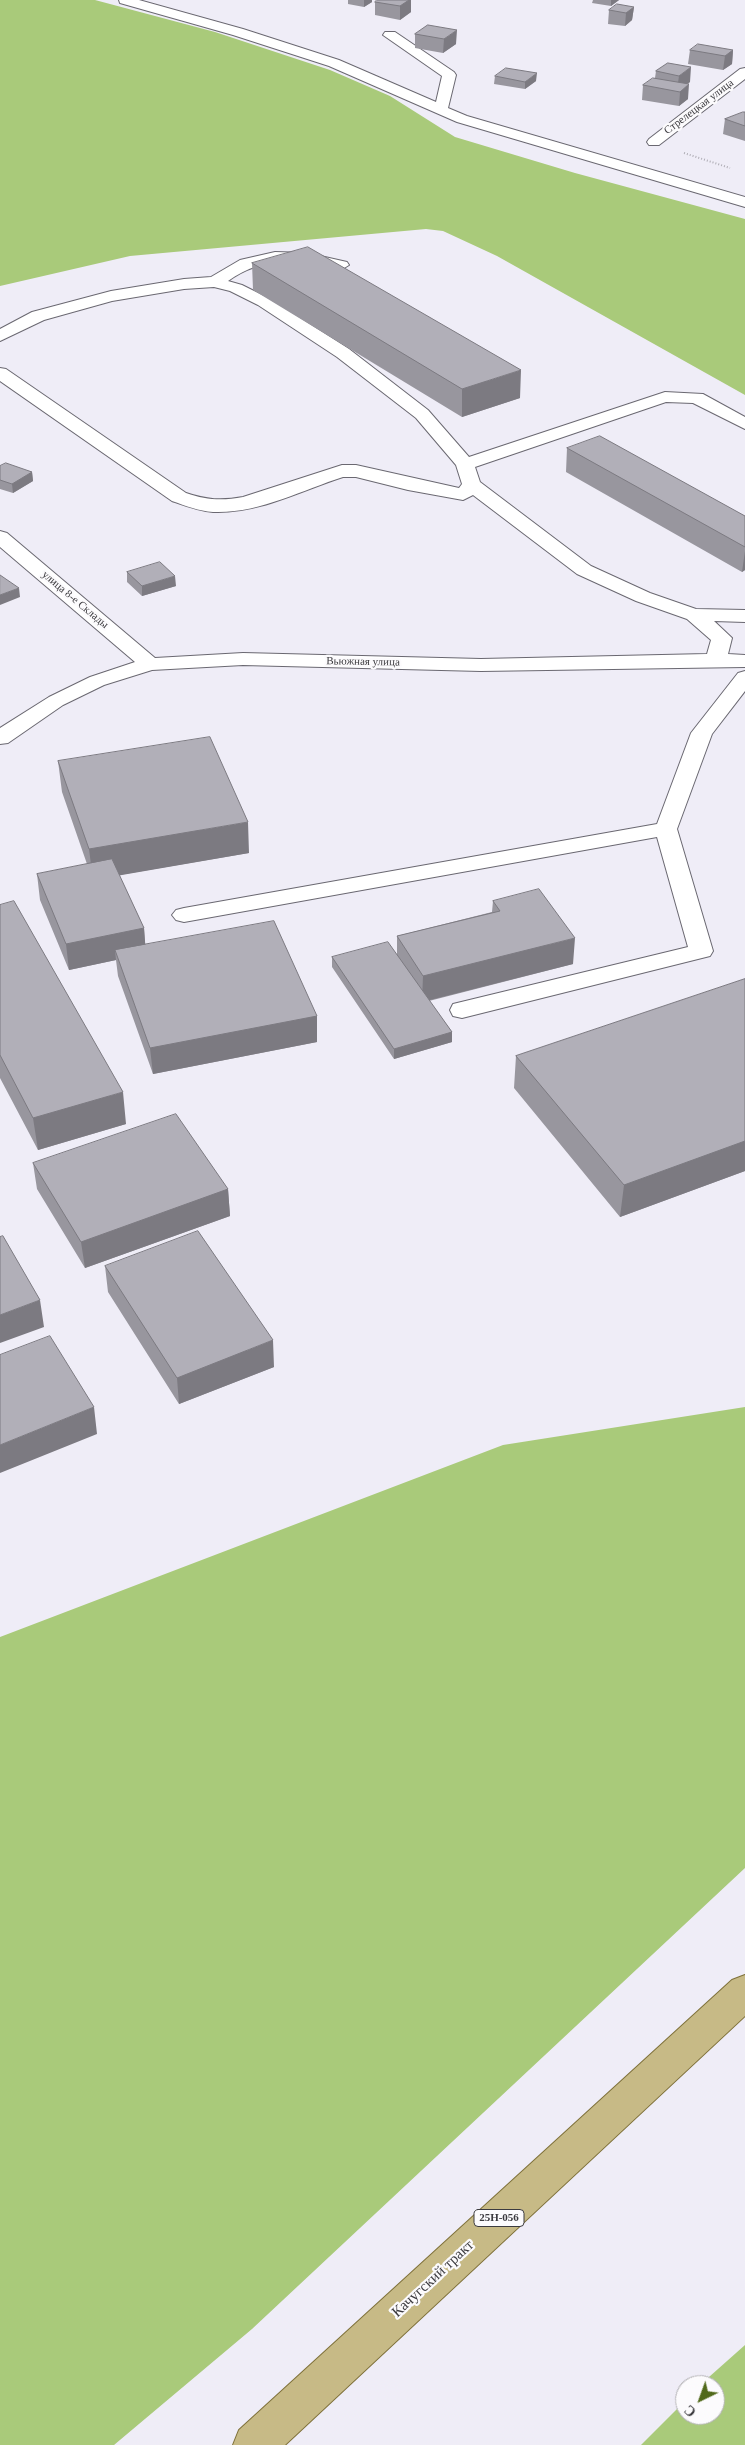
<!DOCTYPE html>
<html>
<head>
<meta charset="utf-8">
<style>
  body { margin:0 }
  #map { position:relative; width:745px; height:2445px; overflow:hidden; background:#efedf7; font-family:"Times New Roman",serif }
  canvas { display:block }
  .north { position:absolute; left:675px; top:2375px; width:50px; height:50px; box-sizing:border-box; background:#fcfbfd; border:1px solid #afaeb1; border-radius:50%; rotate:222deg; font-size:14px; font-weight:700; line-height:20px; text-align:center; color:#3c3b3f }
  .north::after { content:''; display:block; margin:auto; width:18px; height:22px; background:#51691a; clip-path:polygon(50% 0,100% 100%,50% 72%,0 100%) }
</style>
</head>
<body>
<div id="map">
<canvas width="745" height="2445"></canvas>
<div class="north">С</div>
</div>
<script>
const ctx = document.querySelector('canvas').getContext('2d');
ctx.lineJoin = 'round';
function fillPath(path, color) {
  ctx.fillStyle = color;
  ctx.fill(path, 'evenodd');
}
function trace(path, color, width, dash) {
  ctx.strokeStyle = color;
  ctx.lineWidth = width;
  ctx.lineCap = dash ? 'butt' : 'round';
  ctx.setLineDash(dash || []);
  ctx.stroke(path);
}
function label(font, color, halo, rows, align = 'center') {
  ctx.font = font + ' "Times New Roman",serif';
  ctx.lineWidth = 4.5;
  ctx.setLineDash([]);
  ctx.textBaseline = 'middle';
  ctx.strokeStyle = halo;
  ctx.fillStyle = color;
  for (const [text, x, y, turn = 0] of rows) {
    ctx.save();
    ctx.translate(x, y);
    ctx.rotate((+turn || 0) * Math.PI / 180);
    ctx.textAlign = isNaN(turn) ? turn : align;
    if (halo) ctx.strokeText(text, 0, 0);
    ctx.fillText(text, 0, 0);
    ctx.restore();
  }
}
fillPath(new Path2D(`
  M0 0H95L215 32 330 70 390 96 455 137 575 173 745 219V395L497 256 443 231 426 229 130 256 0 286Z
  M745 1407V1868L252 2329 114 2445H0V1637L503 1445Z
  M745 2345V2445H641L685 2401V2415H715V2385H700Z`), '#a9ca7a');
const minor = new Path2D(`
  M119 0H139L243 29 339 60 436 102 442 76 383 35 385 32H395L454 72 456 75 448 108 467 116 745 197V207L457 122 329 66 233 35 120 3Z
  M745 68V79L659 145H649L647 142 649 139 740 69Z
  M275 252 307 253 347 262 349 265 341 270C301 260 263 255 228 281L242 285 270 299 349 349 428 410 469 457 665 392 703 394 745 417V429L693 403 666 402 475 467 480 482 591 566 650 593 696 609 745 610V622L714 621 732 638 728 654 745 655V667L481 671 243 665 152 670 104 685 63 705 8 743 0 744V728L49 697 90 677 135 662 0 547V531L7 533 155 658 243 653 481 659 707 654 711 640 687 619 636 601 577 574 473 495 463 500 408 490 356 477H343C302 490 258 514 213 512 199 511 186 506 172 501L0 381V368L6 369 186 493C206 500 222 501 243 497L342 465H356L459 488 462 484 456 465 416 418 337 357 258 305 230 291 214 287 184 289 112 301 44 320 0 341V329L32 312 111 291 184 279 211 277 240 260Z
  M745 671V691L712 734 677 829 713 951 710 956 462 1018 453 1016 450 1010 453 1004 688 947 657 837 184 922 176 920 172 915 176 910 184 908 657 824 691 733 738 673Z`);
const major = new Path2D(`
  M745 1975V2016L285 2445H233L239 2430 732 1980Z`);
trace(minor, '#6a6871', 2);
trace(major, '#7e7039', 2);
trace(new Path2D(`
  M684 153 730 168`), '#afadb5', 2, [1, 2]);
fillPath(minor, '#fff');
fillPath(major, '#c7ba86');
fillPath(new Path2D(`
  M348 0H372V2L364 7 348 4Z
  M411 0V12L400 20 375 15V2Z
  M593 0H619L611 6 592 3Z
  M634 7 632 20 625 26 608 24 609 10Z
  M428 25 456 44 443 53 415 48V34Z
  M690 50H733L732 64 723 70 688 64Z
  M668 63 690 82 687 84 688 99 679 106 642 100 643 85 655 78 656 71Z
  M495 76 536 81 525 89 494 84Z
  M745 112V141L723 134 725 119Z
  M252 263 520 398 462 417 253 290Z
  M567 448 745 516V570L742 572 566 472Z
  M0 466 32 472 33 481 13 493 0 489Z
  M127 572 176 586 142 596 127 582Z
  M58 761 249 853 119 875 144 928 145 944 317 1016V1042L153 1074 118 976 116 960 69 970 40 900 37 874 87 864 62 792Z
  M493 901 573 964 429 1001 452 1032V1042L394 1059 332 967V957L397 954V936L492 912Z
  M0 905 126 1124 38 1150 0 1078Z
  M745 979V1171L620 1217 514 1088 516 1056Z
  M33 1163 228 1189 230 1216 85 1268 37 1189Z
  M105 1266 274 1367 179 1404 108 1292Z`), '#98969e');
fillPath(new Path2D(`
  M364 0H372V2L364 7Z
  M409 0H411V12L400 20V6Z
  M611 0H619L611 6Z
  M634 7 632 20 625 26 626 13Z
  M457 30 456 44 443 53 444 39Z
  M733 50 732 64 723 70 725 56Z
  M691 67 690 82 677 90 679 76Z
  M537 73 536 81 525 89V82Z
  M689 84 688 99 679 106 680 92Z
  M521 370 520 398 462 417V389Z
  M32 472 33 481 13 493 12 484Z
  M745 551V570L742 572Z
  M175 576 176 586 142 596V586Z
  M19 588 20 597 0 605V595Z
  M248 822 249 853 93 880 89 849Z
  M144 928 146 954 115 950 116 960 69 970 66 944Z
  M575 938 573 964 422 1002 423 976Z
  M317 1016V1042L153 1074 150 1048Z
  M452 1032V1042L394 1059V1049Z
  M123 1092 126 1124 38 1150 33 1118Z
  M745 1141V1171L620 1217 624 1185Z
  M228 1189 230 1216 85 1268 81 1242Z
  M40 1300 44 1327 0 1343V1315Z
  M273 1340 274 1367 179 1404 177 1378Z
  M94 1407 97 1434 0 1473V1445Z`), '#7c7a81');
const building = new Path2D(`
  M377 0H409L400 6 375 2Z
  M617 4 634 7 626 13 609 10Z
  M428 25 457 30 444 39 415 34Z
  M698 44 733 50 725 56 690 50Z
  M668 63 691 67 679 76 656 71Z
  M506 68 537 73 525 82 495 76Z
  M653 78 689 84 680 92 643 85Z
  M743 112H745V126L725 119Z
  M308 247 521 370 462 389 252 263Z
  M600 436 745 516V547L567 448Z
  M6 463 32 472 12 484 0 480V466Z
  M160 562 175 576 142 586 127 572Z
  M0 575 19 588 0 595Z
  M210 737 248 822 89 849 58 761Z
  M112 859 144 928 66 944 37 874Z
  M539 889 575 938 423 976 397 936 500 911 493 901Z
  M14 901 123 1092 33 1118 0 1055V905Z
  M274 921 317 1016 150 1048 115 950Z
  M388 942 452 1032 394 1049 332 957Z
  M745 979V1141L624 1185 516 1056Z
  M176 1114 228 1189 81 1242 33 1163Z
  M198 1231 273 1340 177 1378 105 1266Z
  M3 1236 40 1300 0 1315V1237Z
  M50 1336 94 1407 0 1445V1355Z`);
fillPath(building, '#b1afb8');
trace(building, '#7c7a81', 1);
label('11px', '#3c3b3f', '#fcfbfd', [
  ["Стрелецкая улица",699,107,-37],
  ["улица 8-е Склады",75,600,40],
  ["Вьюжная улица",363,662,1]
]);
for (const [x, y, w] of [
  [499,2218,50]
]) {
  const box = new Path2D();
  box.roundRect(x - w / 2, y - 8.5, w, 17, 4);
  ctx.fillStyle = '#fcfbfd';
  ctx.fill(box);
  trace(box, '#3c3b3f', 1);
}
label('bold 11px', '#3c3b3f', null, [
  ["25Н-056",499,2218]
]);
label('15px', '#3c3b3f', '#fcfbfd', [
  ["Качугский тракт",433,2279,-43]
]);
</script>
</body>
</html>
